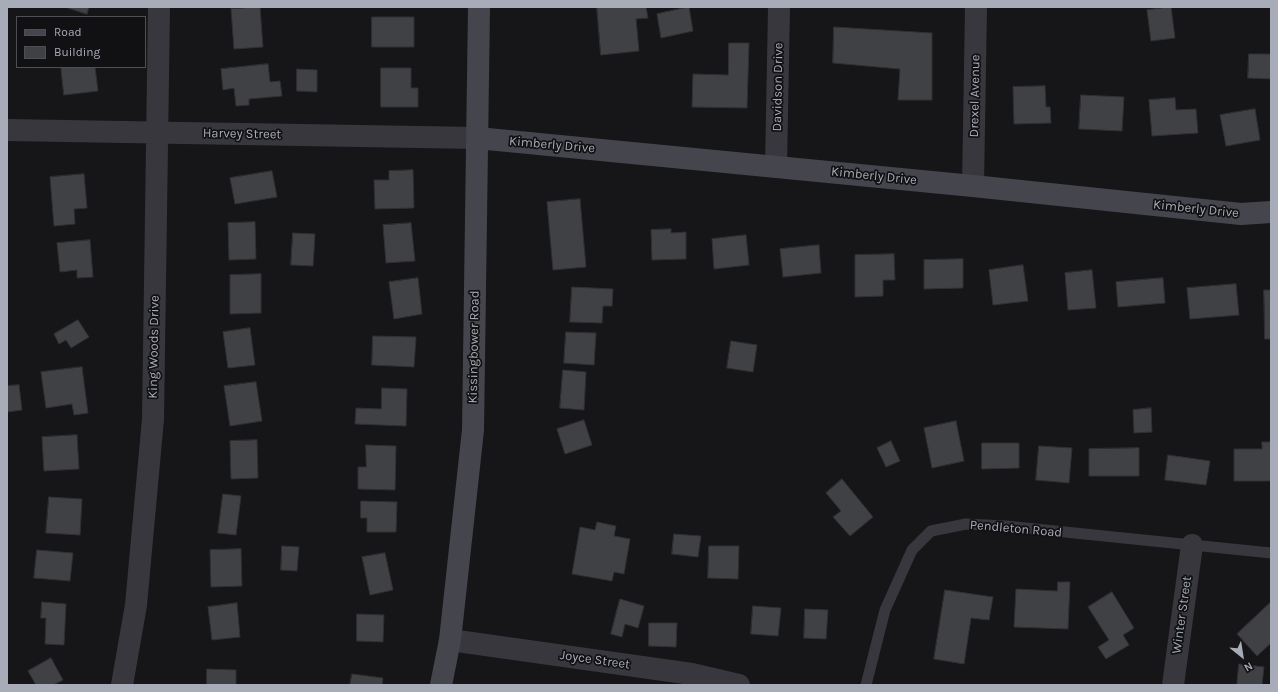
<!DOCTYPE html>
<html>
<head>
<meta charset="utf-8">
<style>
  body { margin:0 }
  #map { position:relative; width:1278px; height:692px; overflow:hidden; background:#161618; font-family:Karla,sans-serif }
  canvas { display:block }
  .frame { position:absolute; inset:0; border:8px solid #a8acb8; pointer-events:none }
  .legend { position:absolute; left:16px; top:16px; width:130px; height:52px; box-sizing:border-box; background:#111113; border:1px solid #4d4f55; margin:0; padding:5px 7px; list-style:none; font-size:12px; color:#a8acb8 }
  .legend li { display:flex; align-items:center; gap:8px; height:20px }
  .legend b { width:20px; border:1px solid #4d4f55 }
  .north { position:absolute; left:1222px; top:636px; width:40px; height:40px; -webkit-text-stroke:3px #111113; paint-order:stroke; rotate:150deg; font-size:11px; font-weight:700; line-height:16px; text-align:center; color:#a8acb8 }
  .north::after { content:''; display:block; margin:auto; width:14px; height:18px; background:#a8acb8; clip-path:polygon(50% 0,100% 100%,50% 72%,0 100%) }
</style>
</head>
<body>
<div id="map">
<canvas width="1278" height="692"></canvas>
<div class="frame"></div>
<ul class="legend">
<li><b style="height:5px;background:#45464d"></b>Road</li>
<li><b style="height:11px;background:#404145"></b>Building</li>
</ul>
<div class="north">N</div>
</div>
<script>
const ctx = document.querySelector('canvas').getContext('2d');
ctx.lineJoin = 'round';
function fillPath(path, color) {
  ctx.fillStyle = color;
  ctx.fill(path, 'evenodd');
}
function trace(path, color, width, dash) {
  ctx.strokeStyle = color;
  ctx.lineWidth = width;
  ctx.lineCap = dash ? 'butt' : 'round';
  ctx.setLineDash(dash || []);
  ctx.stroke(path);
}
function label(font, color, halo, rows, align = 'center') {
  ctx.font = font + ' Karla,sans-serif';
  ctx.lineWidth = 3.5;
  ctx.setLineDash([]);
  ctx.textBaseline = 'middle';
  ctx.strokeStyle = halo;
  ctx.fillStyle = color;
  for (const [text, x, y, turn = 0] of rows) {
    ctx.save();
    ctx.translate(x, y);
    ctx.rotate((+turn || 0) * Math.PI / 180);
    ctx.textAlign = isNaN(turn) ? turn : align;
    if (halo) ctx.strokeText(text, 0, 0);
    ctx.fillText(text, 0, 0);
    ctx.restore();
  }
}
const building = new Path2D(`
  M65 7H89L87 14Z
  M260 7 263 47 234 49 231 9Z
  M597 7H646L648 18 636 19 639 51 601 55Z
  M689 7 693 31 661 38 657 14Z
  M1171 7 1175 38 1151 41 1147 10Z
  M372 17H414V47H372Z
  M834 27 932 33V100H898L900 69 833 63Z
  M729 43H749L747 108 692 107 693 74 728 75Z
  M1249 54H1271V79L1248 78Z
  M268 64 270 82 280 81 282 96 249 99V105L236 106 234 88 223 90 221 69Z
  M61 67H95L98 91 64 95Z
  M381 68H411V88H418V107H381Z
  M297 69 317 70V92L297 91Z
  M1045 86 1046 107H1050L1051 123 1014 124 1013 87Z
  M1081 95 1124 97 1122 131 1079 129Z
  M1175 98 1176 110 1196 109 1198 133 1152 136 1149 100Z
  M1255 109 1260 140 1226 146 1220 115Z
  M413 170 414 208 375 209 374 180H389V171Z
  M272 171 277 197 235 204 230 178Z
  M84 174 87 208 74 209 75 224 54 226 50 177Z
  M580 199 586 267 553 270 547 202Z
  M255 222 256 259 229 260 228 223Z
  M411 223 415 261 386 263 383 225Z
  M671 229V233L686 232V259L652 260 651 230Z
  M293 233 315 234 313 266 291 265Z
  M746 235 749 265 714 269 712 239Z
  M90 240 93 277 77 278V270L60 272 57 243Z
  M819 245 821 273 783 277 780 249Z
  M894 254 895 280H883V296L855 297V255Z
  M963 259V288L924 289V260Z
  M1023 265 1028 301 993 305 989 270Z
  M1092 270 1096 308 1068 310 1065 273Z
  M261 274V313L230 314V275Z
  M418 278 422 314 394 319 389 282Z
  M1163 278 1165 303 1118 307 1116 282Z
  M1236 284 1239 315 1190 319 1187 288Z
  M572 287 613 289 612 306H603L602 323 570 322Z
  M1264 290H1271V339H1265Z
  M78 320 89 337 71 348 66 340 59 344 54 334Z
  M250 328 255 365 228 368 223 332Z
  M566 332 596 333 594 365 564 363Z
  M373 336 416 337 414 367 372 365Z
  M731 341 757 345 753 372 727 368Z
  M82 367 88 413 74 415 72 404 46 408 41 372Z
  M563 370 586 372 584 410 560 408Z
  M256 382 262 421 230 426 224 386Z
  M19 385 22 410 7 412V386Z
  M382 388 407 389 406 426 355 424 356 408 381 409Z
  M1151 408 1152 432 1134 433 1133 410Z
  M584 420 592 445 565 454 557 429Z
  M956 421 964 461 932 468 924 428Z
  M77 435 79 469 44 471 42 437Z
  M257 440 258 478 231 479 230 441Z
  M891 441 900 461 886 467 877 448Z
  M1262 442H1271V481H1234V449H1262Z
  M982 443H1019V468L982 469Z
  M366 445 396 446 395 490 358 489V467H366Z
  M1039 446 1072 448 1069 483 1036 480Z
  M1139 448V476H1089V449Z
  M1168 455 1210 461 1206 485 1165 480Z
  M842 479 873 517 850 536 833 517 841 511 826 493Z
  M223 494 241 496 236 535 218 533Z
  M49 497 82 499 80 535 46 533Z
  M361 501 397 502 396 532H367V518H361Z
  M597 522 616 526 614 536 630 539 624 574 614 572 612 581 572 574 580 527 595 530Z
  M674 534 701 536 698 557 672 554Z
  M282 546 299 547 297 571 281 570Z
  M709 546H739L738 579 708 578Z
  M241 549 242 586 211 587 210 550Z
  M37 550 73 553 70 581 34 578Z
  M385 553 393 590 370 595 362 557Z
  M1058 582H1070L1068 629 1014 627 1016 589 1057 591Z
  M945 590 993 597 989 620 971 618 964 664 934 659Z
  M1112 592 1134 628 1123 635 1129 645 1106 659 1098 647 1109 640 1088 607Z
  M620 599 644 606 638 628 625 624 622 637 611 634Z
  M42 602 66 604 64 645 45 644 46 618H41Z
  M1271 602V643L1257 656 1237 634Z
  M237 603 240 637 212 640 208 607Z
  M753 606 781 608 778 636 751 634Z
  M805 609 828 610 826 639 804 638Z
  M357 614 384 615 383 642 357 641Z
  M649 623H677L676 647 649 646Z
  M51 658 63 680 53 685H36L28 671Z
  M1239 664 1264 667 1262 685H1237Z
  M207 669 236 670V685H207Z
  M352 674 383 678 382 685H350Z`);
fillPath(building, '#404145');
trace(building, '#303034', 1);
trace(new Path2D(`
  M866 685 885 610 912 550 931 531 966 524 1006 526 1271 553`), '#37373d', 11);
trace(new Path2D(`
  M7 130 477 138
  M776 167 779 7
  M973 186 976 7
  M450 640 692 674 739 685
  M122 685 136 605 153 419 159 7
  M1173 685 1192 545`), '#37373d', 22);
trace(new Path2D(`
  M477 138 973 186 1241 214 1271 212
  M441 685 450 640 473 430 479 7`), '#45464d', 22);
label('13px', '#a8acb8', '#111113', [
  ["Davidson Drive",778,87,-89],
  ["Drexel Avenue",975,96,-89],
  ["Harvey Street",242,134,1],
  ["Kimberly Drive",552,145,5],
  ["Kimberly Drive",874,176,6],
  ["Kimberly Drive",1196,209,6],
  ["King Woods Drive",154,347,-89],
  ["Kissingbower Road",474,347,-89],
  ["Pendleton Road",1016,529,5],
  ["Winter Street",1182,615,-82],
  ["Joyce Street",595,660,8]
]);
</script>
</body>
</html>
